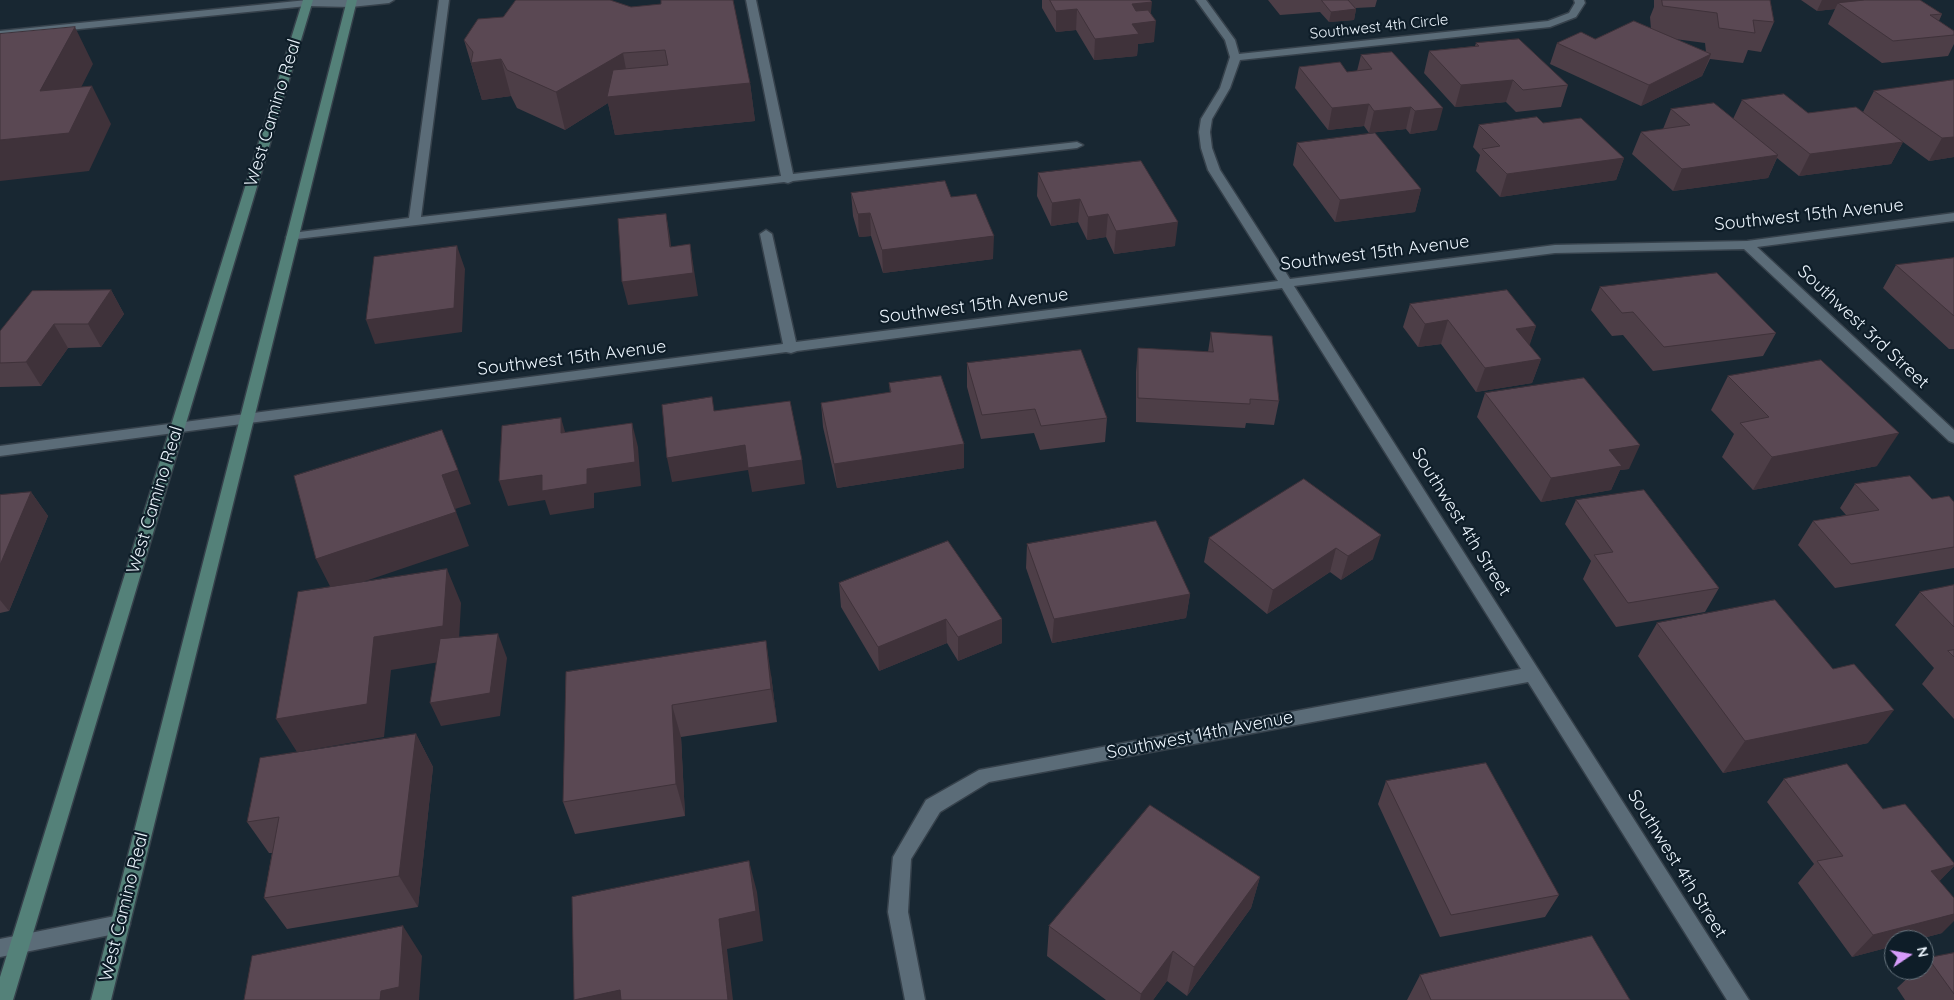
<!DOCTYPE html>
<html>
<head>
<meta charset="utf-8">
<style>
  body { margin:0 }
  #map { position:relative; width:1954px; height:1000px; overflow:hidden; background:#182732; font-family:Quicksand,sans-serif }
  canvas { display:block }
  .north { position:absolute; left:1884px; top:930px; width:50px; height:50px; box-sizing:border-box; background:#0e1d28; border:1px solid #66737d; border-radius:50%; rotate:78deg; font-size:14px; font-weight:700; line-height:20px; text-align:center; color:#ebf4fc }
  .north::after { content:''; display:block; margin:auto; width:18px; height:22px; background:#d69bfa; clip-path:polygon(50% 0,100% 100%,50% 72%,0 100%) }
</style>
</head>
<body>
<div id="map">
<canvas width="1954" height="1000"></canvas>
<div class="north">N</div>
</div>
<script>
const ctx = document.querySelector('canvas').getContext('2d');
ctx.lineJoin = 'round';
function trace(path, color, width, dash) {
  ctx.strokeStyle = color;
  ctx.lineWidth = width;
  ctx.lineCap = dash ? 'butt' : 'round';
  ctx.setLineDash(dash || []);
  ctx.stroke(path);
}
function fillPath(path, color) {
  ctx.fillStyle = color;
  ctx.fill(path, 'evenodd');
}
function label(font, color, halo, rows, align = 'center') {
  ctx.font = font + ' Quicksand,sans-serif';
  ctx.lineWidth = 4.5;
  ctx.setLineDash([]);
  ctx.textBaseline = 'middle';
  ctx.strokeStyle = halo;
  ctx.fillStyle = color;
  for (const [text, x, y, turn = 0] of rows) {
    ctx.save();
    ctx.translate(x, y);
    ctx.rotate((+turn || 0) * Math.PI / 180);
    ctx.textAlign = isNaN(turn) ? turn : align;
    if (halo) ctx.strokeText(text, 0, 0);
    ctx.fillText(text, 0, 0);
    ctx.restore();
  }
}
const lane = new Path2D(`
  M307 0H394L389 3 351 7 307 6 0 37V31Z
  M439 0H449L421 217 781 176 746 0H756L793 174 1077 142 1083 145 1077 148 793 181 788 183 784 182 288 240 286 237 292 233 409 218Z`);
const street = new Path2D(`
  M1196 0H1206L1235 40 1239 54 1548 21 1569 13 1575 3 1574 0H1584L1585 3 1576 17 1550 27 1240 60 1230 88 1212 119 1210 132 1212 148 1220 170 1290 279 1555 245 1747 241 1954 213V221L1757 247 1954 430V443L1949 441 1744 249 1555 253 1294 286 1749 1000H1727L1528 682 989 782 940 812 911 859 908 912 925 1000H905L888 912 893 857 926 800 979 770 1521 669 1282 288 797 351 791 353 786 352 0 456V446L783 344 760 234 766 230 772 234 796 342 1278 281 1208 170 1201 148 1199 132 1201 119 1220 88 1230 57 1225 40Z
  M120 915 127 918 130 924 127 930 120 933 0 957V939Z`);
const secondary = new Path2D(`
  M303 0H313L13 1000H0V977Z
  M347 0H357L111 1000H91Z`);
trace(lane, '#36414b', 3);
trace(street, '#36414b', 3);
trace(secondary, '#36414b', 3);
fillPath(lane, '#5b6c78');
fillPath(street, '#5b6c78');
fillPath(secondary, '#548179');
fillPath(new Path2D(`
  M611 0 750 83 755 121 615 135 608 103 565 130 517 108 511 96 482 100 464 40 503 17Z
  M1042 0H1150L1151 13 1154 42 1138 44 1137 56 1094 60 1076 30 1056 32 1042 8Z
  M1268 0H1377L1375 7 1356 8V9L1354 20 1329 22 1320 12 1280 15Z
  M1654 0H1770L1774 22 1761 52 1748 50 1743 63 1710 59 1702 76 1641 106 1550 64 1557 43 1595 39 1651 29 1650 17 1654 7ZM1675 39 1705 43 1706 52Z
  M1801 0H1920L1942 14 1939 21 1954 31V44L1948 56 1882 63 1828 24 1835 9 1817 11Z
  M1476 43 1568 85 1561 107 1516 112 1506 102 1455 107 1424 73 1429 51 1475 46Z
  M1361 55 1437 130 1410 134 1406 129 1369 133 1364 126 1328 130 1295 88 1299 67 1347 72 1357 71Z
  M1954 80V157L1929 161 1903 142 1891 164 1799 176 1777 158 1768 178 1673 191 1632 154 1641 132 1663 129 1671 109 1733 119 1742 100 1808 113 1863 112 1874 91Z
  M1543 123 1624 158 1616 180 1500 197 1476 171 1480 155 1473 147 1479 125Z
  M1297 143 1421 189 1415 212 1335 222 1293 165Z
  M1038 173 1175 246 1114 254 1106 237 1087 240 1078 222 1051 226 1037 196Z
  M851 193 993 259 883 273 871 236 859 237 853 216Z
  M1954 258V349H1949L1883 288 1896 265Z
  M1600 287 1776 333 1763 356 1653 371 1623 335 1612 336 1591 310Z
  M111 290 124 314 101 347 68 348 41 386 0 387V331Z
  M1410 304 1536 326 1529 345 1541 359 1532 383 1476 392 1441 344 1418 347 1403 327Z
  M1211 332 1279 401 1274 425 1246 423 1245 428 1136 422V372L1138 348 1208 352Z
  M967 363 1107 418 1105 442 1040 450 1034 433 981 439 967 387Z
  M1728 376 1877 466 1753 490 1722 457 1734 434 1711 410Z
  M889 383 964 444V468L837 488 823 427 821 403 890 393Z
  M1485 393 1629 469 1620 470 1611 490 1541 502 1477 417Z
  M1304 479 1373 559 1341 580 1330 572 1267 614 1204 562 1209 538Z
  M1855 484 1932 499 1954 502V568L1835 588 1798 545 1813 521 1846 515 1840 508Z
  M31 492 48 516 9 611 0 613V495Z
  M1576 500 1719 588 1705 612 1616 627 1583 579 1591 561 1565 524Z
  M1027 544 1190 594 1186 618 1052 643 1026 568Z
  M839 583 1002 619V643L958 661 947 643 879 671 841 607Z
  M1954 585V719L1922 684 1934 668 1895 625 1920 592Z
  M1657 623 1833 669 1868 743 1723 773 1638 656Z
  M566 672 771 675 777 722 681 737 685 816 575 834 563 802Z
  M416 734 433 767 418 907 287 929 264 898 272 853H269L247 822Z
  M1784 779 1883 809 1954 863V866L1939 881 1942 933 1852 957 1798 883 1814 864 1767 802Z
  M1386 781 1559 895 1545 917 1440 937 1378 804Z
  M1260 877 1251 908 1187 996 1167 981 1153 1000H1106L1047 956 1049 926Z
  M1954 953V1000H1905L1897 988 1916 970H1924V962L1928 958Z
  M1420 975 1630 1000H1407Z`), '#4d3e47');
fillPath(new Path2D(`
  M1822 0H1895L1838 3 1835 9 1817 11Z
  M1152 2 1150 22 1156 21 1154 42 1138 44 1137 56 1094 60 1095 39 1132 4Z
  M1077 9 1076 30 1056 32V11Z
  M1356 9 1354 20 1329 22 1331 12Z
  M75 27 93 64 60 129 40 91Z
  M623 53 630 91 750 83 755 121 615 135 608 103 565 130 556 92Z
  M1711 54 1702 76 1641 106 1649 85Z
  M501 59 511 96 482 100 471 63Z
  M1513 80 1506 102 1455 107 1461 85Z
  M92 86 111 124 89 171 0 181V140Z
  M1369 104 1364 126 1328 130 1332 108Z
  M1411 107 1406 129 1369 133 1374 111Z
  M1443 108 1437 130 1410 134 1415 111Z
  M1954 137V157L1929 161 1942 138Z
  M1903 142 1891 164 1799 176 1810 154Z
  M1778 155 1768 178 1673 191 1682 169Z
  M1624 158 1616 180 1500 197 1507 174Z
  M1421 189 1415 212 1335 222 1340 200Z
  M1080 199 1078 222 1051 226 1052 203Z
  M870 213 871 236 859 237 858 214Z
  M666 214 670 237 674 270 670 247Z
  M1108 214 1106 237 1087 240 1088 217Z
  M1178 222 1175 246 1114 254 1116 231Z
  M994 236 993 259 883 273 882 250Z
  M690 244 698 296 628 305 622 282Z
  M457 246 465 269 462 332 375 344 366 320Z
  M111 290 124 314 101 347 88 324Z
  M1448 320 1441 344 1418 347 1425 324Z
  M54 324 68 348 41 386 26 362Z
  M1536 326 1528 350 1516 329Z
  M1541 359 1532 383 1476 392 1485 368Z
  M561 418 568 442 561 433Z
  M632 423 638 447 641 486 594 493V508L550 515 545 500 508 506 499 481 587 469Z
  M1899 433 1877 466 1753 490 1772 457Z
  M964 444V468L837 488 834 464Z
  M745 445 802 460 805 484 752 492 748 470 672 482 667 458Z
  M1640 445 1629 469 1620 470 1611 490 1541 502 1551 478 1609 450Z
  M458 470 471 504 455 509 469 546 333 592 316 559 442 475Z
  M31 492 48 516 9 611 0 600V565Z
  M1381 535 1373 559 1341 580 1348 556Z
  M1336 548 1330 572 1267 614 1273 590Z
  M447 569 461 603 458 659 391 670 384 737 297 752 276 719 374 637Z
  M1190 594 1186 618 1052 643 1054 619Z
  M946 619 947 643 879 671 878 647Z
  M1002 619V643L958 661V637Z
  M498 634 507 658 500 716 441 726 430 703Z
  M766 641 771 675 777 722 771 689Z
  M672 705 681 737 685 816 676 784Z
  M1894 710 1868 743 1723 773 1745 741Z
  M416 734 433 767 418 907 399 876Z
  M749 861 757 892 763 941 727 949 733 1000H728L719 919Z
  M1954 865V866L1934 887 1931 871Z
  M1260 877 1251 908 1187 996 1194 967Z
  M1954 914V921L1942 933 1915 940H1894V946L1852 957 1873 935Z
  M403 926 422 956 419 1000H380L381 991Z
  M1173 951 1167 981 1153 1000H1140L1141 994Z
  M620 990 625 1000H574Z`), '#3f323a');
const building = new Path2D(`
  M516 0H610L631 7 661 4V0H733L750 83 607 97 613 70 668 65 665 50 623 53 556 92 507 70 501 59 471 63 473 52 464 40 478 19 503 17Z
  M1050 0H1150L1152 2 1132 4 1136 11 1148 10 1156 21 1132 24 1139 34 1095 39 1077 9 1056 11Z
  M1322 0H1348L1356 9 1331 12 1322 1Z
  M1662 0H1770L1774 22 1753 20 1755 33 1719 28 1717 13 1663 6Z
  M1865 0H1920L1942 14 1930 15 1954 31V35L1893 41 1838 3Z
  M1634 21 1711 54 1649 85 1557 43 1581 32 1595 39Z
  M75 27 40 91 92 86 69 133 0 140V34Z
  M1519 39 1568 85 1523 90 1513 80 1461 85 1429 51 1479 46 1476 43Z
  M1392 52 1443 108 1415 111 1411 107 1374 111 1369 104 1332 108 1299 67 1340 62 1347 72 1372 69 1361 55Z
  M1954 80V137L1942 138 1874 91Z
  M1784 94 1808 113 1856 107 1903 142 1810 154 1742 100Z
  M1714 103 1778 155 1682 169 1641 132 1690 125 1671 109Z
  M1537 117 1543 123 1581 118 1624 158 1507 174 1482 149 1500 146 1479 125Z
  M1375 133 1421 189 1340 200 1297 143Z
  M1141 161 1178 222 1116 231 1108 214 1088 217 1080 199 1052 203 1038 173Z
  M945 181 951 197 976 194 994 236 882 250 870 213 858 214 851 193Z
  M666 214 670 247 690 244 693 273 622 282 618 219Z
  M457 246 454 308 366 320 374 257Z
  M1954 258V316L1896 265Z
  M1717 273 1776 333 1664 347 1633 312 1622 313 1600 287Z
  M111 290 88 324H54L26 362 0 363V331L32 291Z
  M1507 290 1536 326 1516 329 1541 359 1485 368 1448 320 1425 324 1410 304Z
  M1211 332 1272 336 1279 401 1250 399V404L1138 398V348L1213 352Z
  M1081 350 1107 418 1041 426 1035 409 982 415 967 363Z
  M1821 360 1899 433 1772 457 1740 423 1769 417 1728 376Z
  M941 376 964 444 834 464 821 403 891 392 889 383Z
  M1584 378 1640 445 1609 450 1622 466 1551 478 1485 393Z
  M712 397 714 411 790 401 802 460 748 468 745 445 667 458 662 405Z
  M561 418V433L632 423 635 462 587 469V484L542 491V475L499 481 502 426Z
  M442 430 458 470 442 475 456 512 316 559 294 476Z
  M1910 476 1932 499 1949 496 1954 502V547L1851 564 1813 521 1879 510 1855 484Z
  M1304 479 1381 535 1348 556 1336 548 1273 590 1209 538Z
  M1644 490 1719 588 1628 603 1594 555 1613 552 1576 500Z
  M31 492 0 565V495Z
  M1156 521 1190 594 1054 619 1027 544Z
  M948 541 1002 619 958 637 946 619 878 647 839 583Z
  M447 569 443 626 374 637 367 704 276 719 298 592Z
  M1954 585V627L1920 592Z
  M1775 600 1833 669 1854 664 1894 710 1745 741 1657 623Z
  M498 634 490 693 430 703 440 639Z
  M766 641 771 689 672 705 676 784 563 802 566 672Z
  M1954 650V657L1948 651Z
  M416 734 399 876 264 898 279 817 247 822 260 758Z
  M1486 763 1559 895 1451 915 1386 781Z
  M1847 764 1883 809 1905 804 1954 863V865L1931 871 1954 898V914L1873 935 1817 861 1843 856 1784 779Z
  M1150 805 1260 877 1194 967 1173 951 1141 994 1049 926Z
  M749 861 756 911 719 919 728 1000H621L620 990 574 1000 572 897Z
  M403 926 399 987 381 991 380 1000H244L252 956Z
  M1592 936 1630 1000H1431L1420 975Z
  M1954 953V994L1928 958Z`);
fillPath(building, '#5a4853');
trace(building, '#3f323a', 1);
label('15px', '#ebf4fc', '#0e1d28', [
  ["Southwest 4th Circle",1379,27,-6]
]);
label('18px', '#ebf4fc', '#0e1d28', [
  ["West Camino Real",273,113,-73],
  ["Southwest 15th Avenue",1809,215,-6],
  ["Southwest 15th Avenue",1375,253,-7],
  ["Southwest 15th Avenue",974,306,-7],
  ["Southwest 3rd Street",1863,327,43],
  ["Southwest 15th Avenue",572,358,-7],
  ["West Camino Real",155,500,-73],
  ["Southwest 4th Street",1461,522,58],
  ["Southwest 14th Avenue",1200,735,-11],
  ["Southwest 4th Street",1677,864,58],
  ["West Camino Real",124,907,-76]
]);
</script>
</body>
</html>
